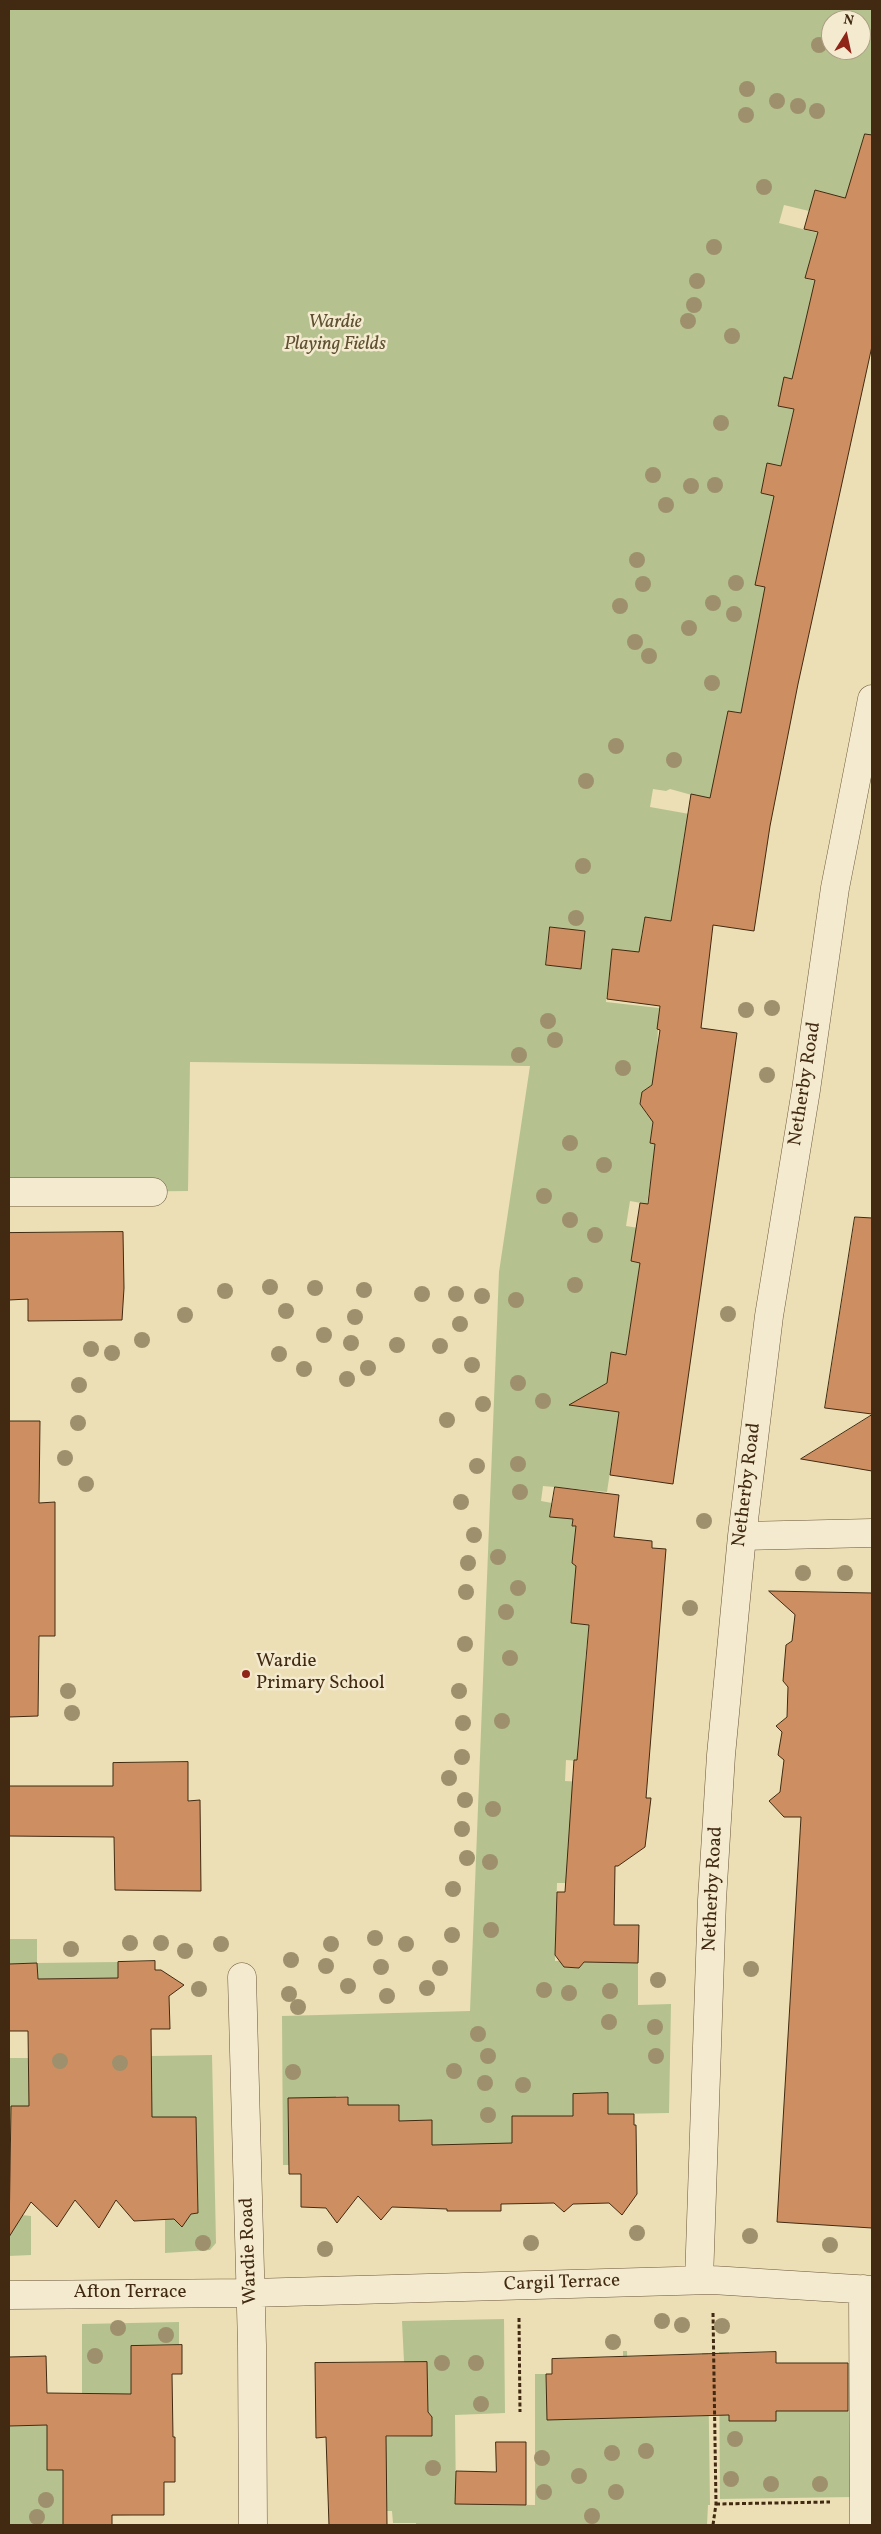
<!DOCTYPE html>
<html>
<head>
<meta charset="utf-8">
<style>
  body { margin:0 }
  #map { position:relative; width:881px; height:2534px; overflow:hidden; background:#ecdfb5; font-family:Vollkorn,serif }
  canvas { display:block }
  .frame { position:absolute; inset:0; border:10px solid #412a11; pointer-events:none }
  .north { position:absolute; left:821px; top:10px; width:50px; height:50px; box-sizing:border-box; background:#f3eacf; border:1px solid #ac9d83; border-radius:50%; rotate:10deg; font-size:14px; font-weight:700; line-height:20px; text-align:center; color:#412a11 }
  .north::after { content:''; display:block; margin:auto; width:18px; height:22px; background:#8f2418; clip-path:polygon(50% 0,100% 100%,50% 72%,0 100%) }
</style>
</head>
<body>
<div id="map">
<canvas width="881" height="2534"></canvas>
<div class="frame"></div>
<div class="north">N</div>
</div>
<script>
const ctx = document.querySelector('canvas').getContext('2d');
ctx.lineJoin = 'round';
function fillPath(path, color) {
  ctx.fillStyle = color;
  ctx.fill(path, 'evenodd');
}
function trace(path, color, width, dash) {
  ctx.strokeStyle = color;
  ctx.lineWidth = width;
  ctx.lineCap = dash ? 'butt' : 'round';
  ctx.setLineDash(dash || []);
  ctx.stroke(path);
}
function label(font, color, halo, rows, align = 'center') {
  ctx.font = font + ' Vollkorn,serif';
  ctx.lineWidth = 5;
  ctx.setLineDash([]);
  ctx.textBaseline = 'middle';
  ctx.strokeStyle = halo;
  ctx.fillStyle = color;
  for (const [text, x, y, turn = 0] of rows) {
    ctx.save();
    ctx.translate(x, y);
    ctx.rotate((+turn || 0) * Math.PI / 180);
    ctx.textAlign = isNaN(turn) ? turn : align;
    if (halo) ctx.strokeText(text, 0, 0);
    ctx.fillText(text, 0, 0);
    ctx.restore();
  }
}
fillPath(new Path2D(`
  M9 9H872V144L864 141 847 199 815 190 809 211 784 205 779 223 818 233 805 278 815 281 800 381 785 377 778 406 794 409 781 466 767 464 761 493 775 496 755 585 807 596 760 615 746 685 750 715 728 711 710 800 670 789 666 791 653 789 650 807 768 828 704 833 685 830 671 921 645 917 641 937 686 942 684 957 612 952 606 1002 659 1008 657 1050 670 1052 665 1087 652 1085 642 1092 640 1104 647 1114 654 1115 650 1143 656 1144 647 1204 630 1201 626 1226 645 1229 643 1236 635 1235 631 1261 640 1263 626 1355 611 1352 607 1383 597 1389 595 1401 619 1412 607 1492 543 1486 541 1501 552 1503 550 1517 573 1519 572 1526 611 1531 581 1570 571 1623 589 1625 585 1662 601 1664 592 1762 566 1760 565 1781 647 1785 569 1883H557L555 1961H560L564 1967 578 1968 584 1962 638 1963V2005L671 2004 669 2113 619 2114 608 2117V2094H573V2119L546 2127 547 2203 531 2204 530 2116 514 2144 430 2146 432 2120H417L418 2198 400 2144 399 2105H373L348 2134V2096H336V2135L316 2098H288L289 2165H283L282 2016 470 2011 499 1272 530 1066 190 1062 188 1191 9 1193ZM831 20H861V50H831ZM551 927 585 931 581 969 546 965Z
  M9 1939H37V1963L118 1962V1978L38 1979 37 1963 9 1964Z
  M212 2055 216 2243 210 2250 165 2253V2214H169L176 2221 186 2220 191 2214 198 2213 196 2117H179V2140L29 2115V2106H11V2142H9V2058H28L29 2091H152L151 2056Z
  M22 2215 31 2216V2255L9 2256V2222H18Z
  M504 2319 505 2413 455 2415 456 2504 535 2505V2374H546L547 2400 612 2358 623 2357V2351H627L628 2386 634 2418 703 2416 702 2353H708L710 2505H708L707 2525H416V2523H393L392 2511H329L375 2437 427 2436 432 2429V2417L427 2411 404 2362 402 2321Z
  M179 2322V2345L131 2346 132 2515 86 2517V2510H63V2525H9V2426L47 2425V2470H62L63 2429 82 2394V2324Z
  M719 2352H729V2421H776V2411H853L854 2497 720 2499Z`), '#b5c28f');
const building = new Path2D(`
  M865 134 872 135V346L798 684 770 826 754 931 713 925 701 1028 737 1033 673 1484 610 1475 619 1412 569 1405 607 1383 611 1352 626 1355 640 1263 631 1261 640 1203 648 1204 655 1144 650 1143 653 1122 640 1104 642 1092 652 1085 660 1030 657 1029 660 1006 607 999 612 949 639 952 645 917 671 921 691 794 710 798 728 711 741 713 765 587 755 585 774 496 761 493 767 463 781 466 794 409 778 406 784 377 792 379 815 280 805 278 818 232 804 229 815 190 845 198Z
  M550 927 585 931 581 969 546 965Z
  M855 1217 872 1218V1414L825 1408Z
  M123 1232 124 1288 122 1320 28 1321V1299L9 1300V1233Z
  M872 1415V1471L801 1459Z
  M9 1421H40L39 1503 55 1502V1636H39L38 1716 9 1717Z
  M555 1487 619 1495 614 1537 652 1541V1548L666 1549 646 1798H651L645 1847 618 1866H615L614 1925H639L638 1963 584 1962 579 1968 564 1967 555 1955 557 1892H565L574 1760H577L589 1625 571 1623 576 1566 572 1563 576 1526H572L573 1519 550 1517Z
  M769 1591 872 1593V2228L777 2222 801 1817H784L769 1801 780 1792 784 1760 778 1755 782 1732 776 1726 787 1717 788 1687 783 1681 786 1645 792 1641 795 1615Z
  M188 1762V1801L200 1800 201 1891 115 1890 114 1837 9 1836V1786H113V1763Z
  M155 1961V1970H161L184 1985 169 1996 170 2029H151L152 2117H196L198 2213 191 2214 182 2227 174 2219 134 2221 116 2200 99 2228 75 2200 57 2227 31 2202 9 2237 11 2106H29L28 2031H9V1964L37 1963 38 1979 118 1978V1962Z
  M608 2093V2114H634V2125H636L637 2194 622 2215 609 2203 573 2204 564 2212 554 2203 501 2204V2211H447V2209L392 2207 381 2220 358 2196 337 2223 326 2208 301 2207V2174H289L288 2098 348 2097V2105H399V2121L432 2120V2145L473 2144 512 2143V2116H573V2094Z
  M182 2345V2374H172L173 2437H175V2482H164V2515H112V2525H63V2470H47V2425L9 2426V2357L46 2356 47 2393 131 2394V2346Z
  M776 2352V2363H848V2411H776V2421H729V2415L547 2420 546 2374H552V2359Z
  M427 2362 428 2412 432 2417V2436H386L387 2525H329L326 2437 316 2438 315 2363Z
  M496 2442H526V2505L455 2504 456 2471 496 2472Z`);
fillPath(building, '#cd8f62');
trace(building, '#412a11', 1);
const minor = new Path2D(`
  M9 1192H153
  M742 1536 872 1533
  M242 1977 252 2345 253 2525
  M699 2280 712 1900 721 1755 742 1536 769 1316 806 1090 835 888 872 699
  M863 2289 864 2525
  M9 2295 251 2293 712 2280 872 2290`);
trace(minor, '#6c573a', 29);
trace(new Path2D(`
  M713 2313 716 2504 713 2525
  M519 2318 520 2412
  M716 2504 830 2502`), '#412a11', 3, [4, 2.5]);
trace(minor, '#f3eacf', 28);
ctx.fillStyle = '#9e906c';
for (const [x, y] of [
  [819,45],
  [747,89],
  [777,101],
  [798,106],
  [817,111],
  [746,115],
  [764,187],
  [714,247],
  [697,281],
  [694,305],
  [688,321],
  [732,336],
  [721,423],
  [653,475],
  [715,485],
  [691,486],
  [666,505],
  [637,560],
  [736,583],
  [643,584],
  [713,603],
  [620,606],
  [734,614],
  [689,628],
  [635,642],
  [649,656],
  [712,683],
  [616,746],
  [674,760],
  [586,781],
  [583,866],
  [576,918],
  [772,1008],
  [746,1010],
  [548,1021],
  [555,1040],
  [519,1055],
  [623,1068],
  [767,1075],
  [570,1143],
  [604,1165],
  [544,1196],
  [570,1220],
  [595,1235],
  [575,1285],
  [270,1287],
  [315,1288],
  [364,1290],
  [225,1291],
  [422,1294],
  [456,1294],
  [482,1296],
  [516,1300],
  [286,1311],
  [728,1314],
  [185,1315],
  [355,1317],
  [460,1324],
  [324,1335],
  [142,1340],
  [351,1343],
  [397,1345],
  [440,1346],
  [91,1349],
  [112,1353],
  [279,1354],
  [472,1365],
  [368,1368],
  [304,1369],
  [347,1379],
  [518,1383],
  [79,1385],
  [543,1401],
  [483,1404],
  [447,1420],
  [78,1423],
  [65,1458],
  [518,1464],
  [477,1466],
  [86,1484],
  [520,1492],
  [461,1502],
  [704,1521],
  [474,1535],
  [498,1557],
  [468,1563],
  [803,1573],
  [845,1573],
  [518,1588],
  [466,1592],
  [690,1608],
  [506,1612],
  [465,1644],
  [510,1658],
  [68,1691],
  [459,1691],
  [72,1713],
  [502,1721],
  [463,1723],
  [462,1757],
  [449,1778],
  [465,1800],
  [493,1809],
  [462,1829],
  [467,1858],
  [490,1862],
  [453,1889],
  [491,1930],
  [452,1935],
  [375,1938],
  [130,1943],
  [161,1943],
  [221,1944],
  [331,1944],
  [406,1944],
  [71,1949],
  [185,1951],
  [291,1960],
  [326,1966],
  [381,1967],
  [440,1968],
  [751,1969],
  [658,1980],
  [348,1986],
  [427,1988],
  [199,1989],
  [544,1990],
  [610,1991],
  [569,1993],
  [289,1994],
  [387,1996],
  [298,2007],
  [609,2022],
  [655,2027],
  [478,2034],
  [488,2056],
  [656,2056],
  [60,2061],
  [120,2063],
  [454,2071],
  [293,2072],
  [485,2083],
  [523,2085],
  [488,2115],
  [637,2233],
  [750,2236],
  [203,2243],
  [531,2243],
  [830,2245],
  [325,2249],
  [662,2321],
  [682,2325],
  [722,2326],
  [118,2328],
  [166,2335],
  [613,2342],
  [95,2356],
  [442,2363],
  [476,2363],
  [481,2404],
  [735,2439],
  [646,2451],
  [612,2453],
  [542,2458],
  [433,2468],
  [579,2476],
  [731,2479],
  [771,2484],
  [820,2484],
  [544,2492],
  [616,2492],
  [46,2500],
  [592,2516],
  [37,2517]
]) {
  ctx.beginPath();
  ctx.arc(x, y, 8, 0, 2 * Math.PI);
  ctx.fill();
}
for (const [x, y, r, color] of [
  [246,1674,5,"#8f2418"]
]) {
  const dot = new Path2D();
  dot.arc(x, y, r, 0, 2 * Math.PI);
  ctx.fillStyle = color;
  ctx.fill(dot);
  trace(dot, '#f3eacf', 2);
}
label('italic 19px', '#5e5030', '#f3eacf', [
  ["Wardie",335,324],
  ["Playing Fields",335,346]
]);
label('19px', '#412a11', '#f3eacf', [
  ["Netherby Road",806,1084,-81],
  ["Netherby Road",748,1485,-83],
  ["Netherby Road",714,1889,-87],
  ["Wardie Road",250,2251,-92],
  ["Cargil Terrace",562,2284,-2],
  ["Afton Terrace",130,2294]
]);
label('19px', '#412a11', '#f3eacf', [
  ["Wardie",256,1663],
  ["Primary School",256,1685]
], 'left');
</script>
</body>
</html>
